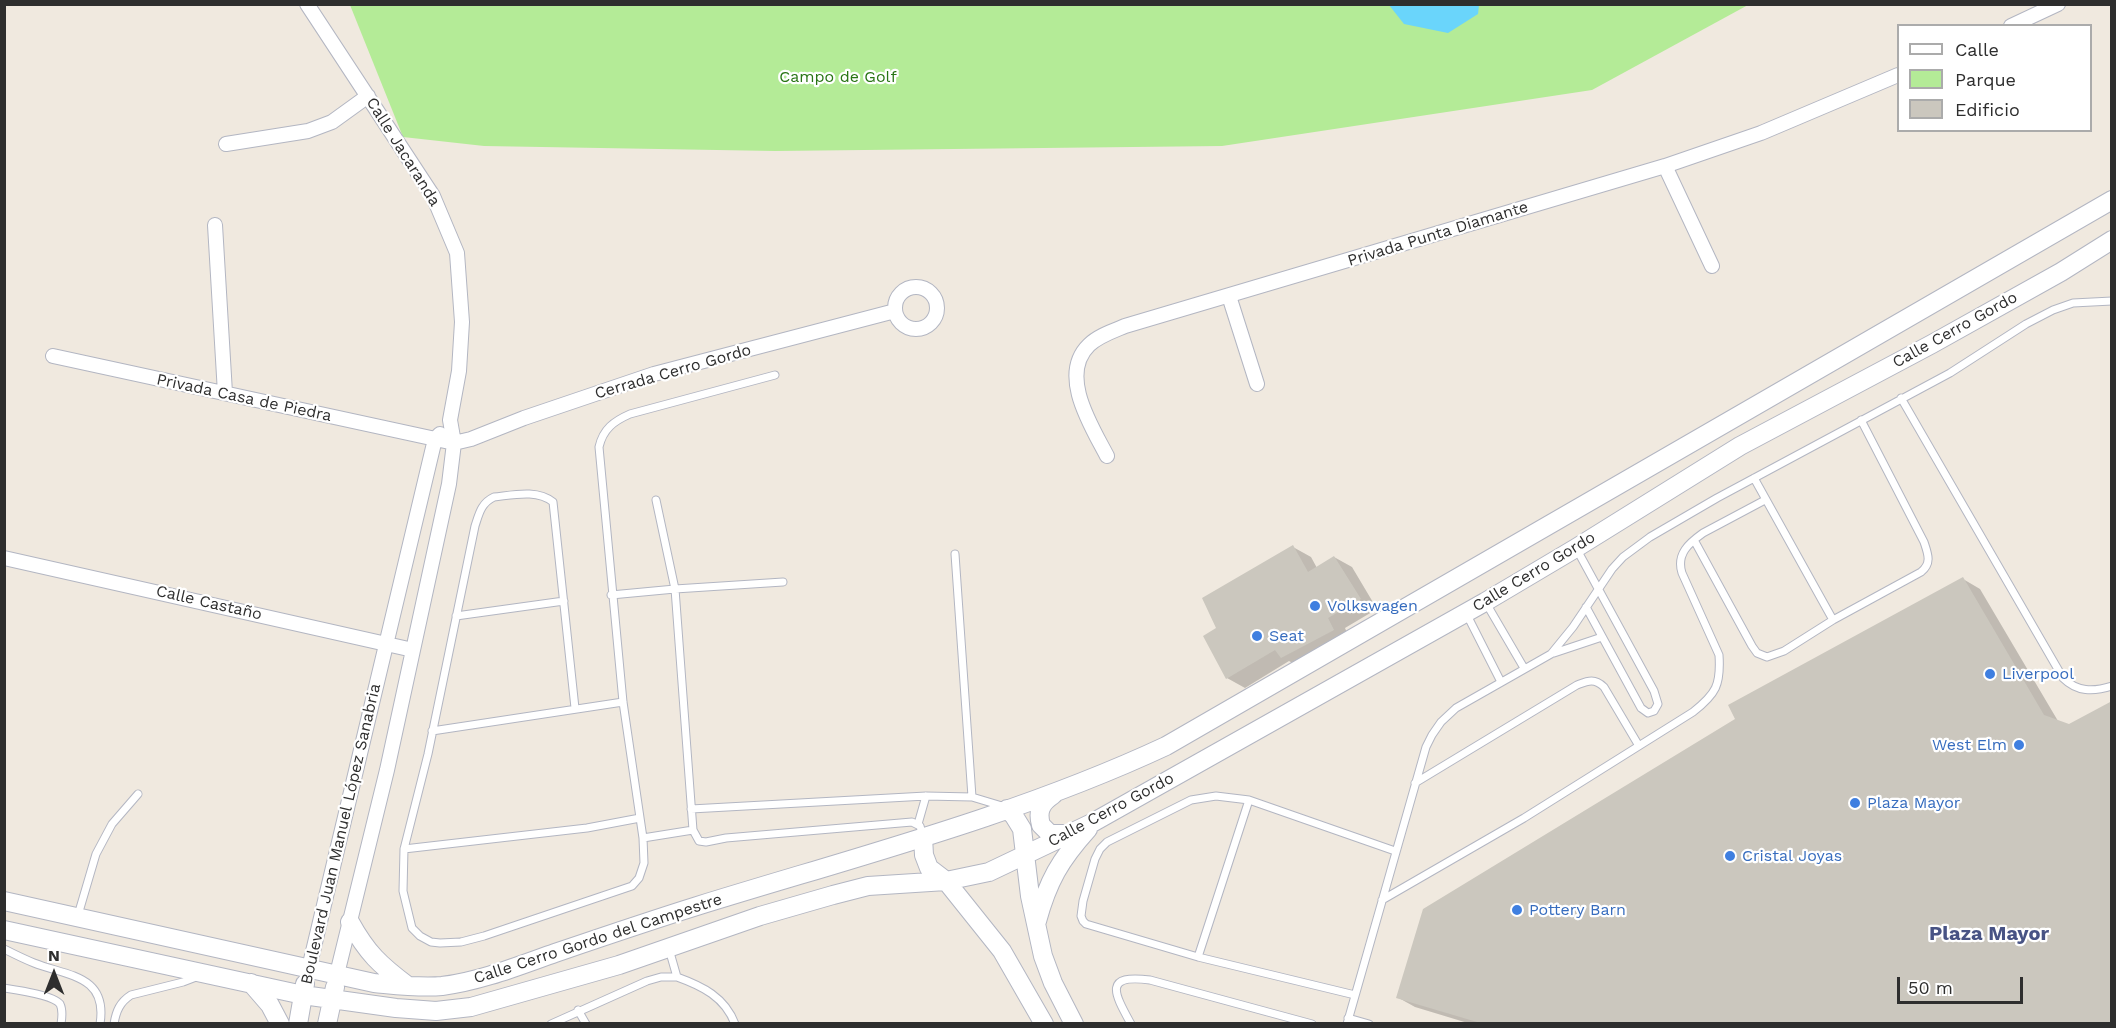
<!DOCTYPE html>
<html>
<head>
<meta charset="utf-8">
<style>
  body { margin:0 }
  #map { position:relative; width:2116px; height:1028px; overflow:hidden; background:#f0e9df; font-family:"Work Sans",sans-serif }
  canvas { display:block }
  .frame { position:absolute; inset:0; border:6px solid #2e2e2e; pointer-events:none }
  .legend { position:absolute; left:1897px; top:24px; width:195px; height:108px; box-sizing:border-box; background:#fff; border:2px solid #ababab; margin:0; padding:8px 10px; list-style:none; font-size:18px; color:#2e2e2e }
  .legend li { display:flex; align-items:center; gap:12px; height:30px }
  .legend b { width:30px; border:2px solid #ababab }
  .north { position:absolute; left:24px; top:944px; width:60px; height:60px; -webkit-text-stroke:4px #fff; paint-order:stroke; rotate:0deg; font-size:16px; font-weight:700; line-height:24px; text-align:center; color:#2e2e2e }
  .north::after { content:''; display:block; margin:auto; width:21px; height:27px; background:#2e2e2e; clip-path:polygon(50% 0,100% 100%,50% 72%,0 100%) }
  .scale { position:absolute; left:1897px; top:977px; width:126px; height:27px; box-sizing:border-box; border:3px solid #2e2e2e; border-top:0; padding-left:8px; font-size:18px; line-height:21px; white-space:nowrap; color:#2e2e2e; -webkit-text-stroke:4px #fff; paint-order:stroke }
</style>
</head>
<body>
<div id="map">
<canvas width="2116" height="1028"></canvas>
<div class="frame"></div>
<ul class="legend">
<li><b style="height:8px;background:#fff"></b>Calle</li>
<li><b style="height:16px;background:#b4eb97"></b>Parque</li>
<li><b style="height:16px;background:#cbc7be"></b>Edificio</li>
</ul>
<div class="north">N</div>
<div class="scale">50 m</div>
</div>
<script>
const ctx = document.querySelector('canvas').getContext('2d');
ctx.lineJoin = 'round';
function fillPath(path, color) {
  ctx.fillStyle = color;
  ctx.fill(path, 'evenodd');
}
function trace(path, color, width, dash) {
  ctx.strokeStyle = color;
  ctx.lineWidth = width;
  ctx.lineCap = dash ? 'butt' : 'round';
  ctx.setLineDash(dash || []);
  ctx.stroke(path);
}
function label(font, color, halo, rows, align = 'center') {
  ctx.font = font + ' "Work Sans",sans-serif';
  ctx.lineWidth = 4.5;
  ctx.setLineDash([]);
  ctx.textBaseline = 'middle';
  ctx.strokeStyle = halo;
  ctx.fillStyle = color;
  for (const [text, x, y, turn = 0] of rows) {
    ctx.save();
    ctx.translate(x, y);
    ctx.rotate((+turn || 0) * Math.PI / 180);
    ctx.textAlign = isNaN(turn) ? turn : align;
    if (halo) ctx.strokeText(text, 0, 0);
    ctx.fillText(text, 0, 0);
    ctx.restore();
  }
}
fillPath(new Path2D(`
  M350 5H1748L1592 90 1222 146 775 151 484 146 403 137Z`), '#b4eb97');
fillPath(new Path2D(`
  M1389 5H1479L1478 14 1448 33 1404 24Z`), '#6ad5fb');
fillPath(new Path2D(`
  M1293 547 1311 557 1317 568 1334 557 1352 567 1377 609 1345 628 1350 640 1300 667 1289 661 1245 688 1227 678Z
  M1963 579 1980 589 2058 721 2070 725 2112 1024H1471L1415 1007 1397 997Z`), '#0003');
fillPath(new Path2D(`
  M1293 545 1308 572 1334 556 1361 599 1328 618 1334 630 1281 658 1275 650 1226 679 1203 636 1216 628 1202 598Z
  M1963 577 2044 715 2069 724 2112 701V1024H1484L1396 998 1423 909 1735 719 1728 705Z`), '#cbc7be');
const lane = new Path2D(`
  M1901 398 2063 678C2077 692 2093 692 2112 686
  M1754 478 1833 620
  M656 500 675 589 783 582
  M1694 540 1752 646 1757 653 1767 657 1784 651 1833 620 1921 572C1932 563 1928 554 1924 542L1861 420
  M1576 548 1654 691 1658 704 1654 711 1648 713 1641 708 1586 607
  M955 554 972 797
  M611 595 675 589 693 830 699 841 706 842 726 838 912 822 920 826 923 837
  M1486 603 1524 668
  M1466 613 1501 682
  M456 616 564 601
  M1554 653 1602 637
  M575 708 553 502C537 489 513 495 494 497 481 503 479 514 475 526L428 754 404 849 403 891 412 928 420 936 431 942 440 943 461 942 484 936 632 886 639 878 644 863 643 838 623 702 599 447C603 429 614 421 630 414L775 375
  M432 731 623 702
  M1415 783 1577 685C1588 681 1594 678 1604 687L1639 746
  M691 809 926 796 972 797 1002 806
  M918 824 926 796
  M643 838 693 830
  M404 849 587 828 640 818
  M1382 900 1524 818 1693 712C1716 694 1721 685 1719 655L1682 573C1676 554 1689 543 1703 533L1765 500
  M78 915 96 854 112 824 138 794
  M4 949C14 954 24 959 34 963 67 976 108 975 100 1024
  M1198 957 1249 800
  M677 977C702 986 725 997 735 1024
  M4 988C17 990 53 995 60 1004 63 1010 62 1018 61 1024
  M1355 995 1198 957 1086 924 1083 921 1081 916 1083 901 1095 859 1100 849 1107 842 1191 800 1216 796 1249 800 1395 851
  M578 1010 586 1024
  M1348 1018 1369 1024
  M114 1024C116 1011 120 1002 131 995L183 982 196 977
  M551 1024 647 981 661 977H677L669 949
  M1131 1024C1114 993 1103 974 1150 980L1312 1024
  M1347 1024 1426 747 1432 735 1441 722 1456 708 1551 654 1573 627 1612 569 1623 557 1650 537 1717 498 1950 373 2026 324 2053 310 2073 303 2112 301`);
const street = new Path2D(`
  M307 4 433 196 457 253 462 322 459 371 450 420 454 443 449 484 387 770 337 974
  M2011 26 2058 4
  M226 144 308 131 332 122 368 96
  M1665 166 1712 266
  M215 225 225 393
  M895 308a21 21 0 1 1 42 0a21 21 0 1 1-42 0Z
  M1229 296 1257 384
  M53 356 454 443 471 439 524 418 654 374 895 311
  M1107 456C1092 427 1058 375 1089 345 1098 336 1113 331 1125 326L1665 166 1761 133 1898 75
  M4 558 413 650
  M309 968 435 439 440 434`);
const secondary = new Path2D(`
  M1053 795C1041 803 1037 811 1041 825L1050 834H1069
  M1007 809 1014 816 1022 829 1030 896 1043 956 1053 983 1074 1024
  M923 837 924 855 929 868 946 881 1002 951 1044 1024
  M4 901 374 983C396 985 419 988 442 986 481 981 518 966 555 953 602 937 649 921 697 906 855 857 1016 816 1166 746L2112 200
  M1037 921C1048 881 1060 860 1088 829
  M350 922C367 953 380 965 408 986
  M4 930 303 995 396 1008 436 1011 471 1007 619 965 760 916 833 895 868 886 946 881 989 872 1092 823 1485 602 1576 548 1740 446 1932 344 2061 272 2112 240
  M251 983 270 1005 280 1024
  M298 1024 305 984
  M327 1024 335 987`);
trace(lane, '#b3b6c2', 9);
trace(street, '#b3b6c2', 16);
trace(secondary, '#b3b6c2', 20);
trace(lane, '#fff', 7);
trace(street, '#fff', 14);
trace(secondary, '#fff', 18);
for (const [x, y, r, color] of [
  [1315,606,6,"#3f7fe0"],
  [1257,636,6,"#3f7fe0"],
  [1990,674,6,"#3f7fe0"],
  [2019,745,6,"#3f7fe0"],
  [1855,803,6,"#3f7fe0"],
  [1730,856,6,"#3f7fe0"],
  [1517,910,6,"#3f7fe0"]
]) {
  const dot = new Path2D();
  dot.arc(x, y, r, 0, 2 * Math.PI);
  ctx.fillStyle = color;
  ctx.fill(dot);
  trace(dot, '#fff', 2);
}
label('16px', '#287514', '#fff', [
  ["Campo de Golf",838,77]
]);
label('16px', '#2e2e2e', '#fff', [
  ["Calle Jacaranda",403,152,58],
  ["Privada Punta Diamante",1438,234,-17],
  ["Calle Cerro Gordo",1955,330,-29],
  ["Cerrada Cerro Gordo",673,372,-16],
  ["Privada Casa de Piedra",244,398,12],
  ["Calle Cerro Gordo",1534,572,-31],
  ["Calle Castaño",209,603,13],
  ["Calle Cerro Gordo",1111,810,-28],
  ["Boulevard Juan Manuel López Sanabria",341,834,-77],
  ["Calle Cerro Gordo del Campestre",598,939,-18]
]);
label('16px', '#366cbe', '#fff', [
  ["Volkswagen",1327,606],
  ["Seat",1269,636],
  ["Liverpool",2002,674],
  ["West Elm",2007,745,"right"],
  ["Plaza Mayor",1867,803],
  ["Cristal Joyas",1742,856],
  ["Pottery Barn",1529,910]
], 'left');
label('bold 20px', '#485384', '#fff', [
  ["Plaza Mayor",1989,934]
]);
</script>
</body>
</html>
